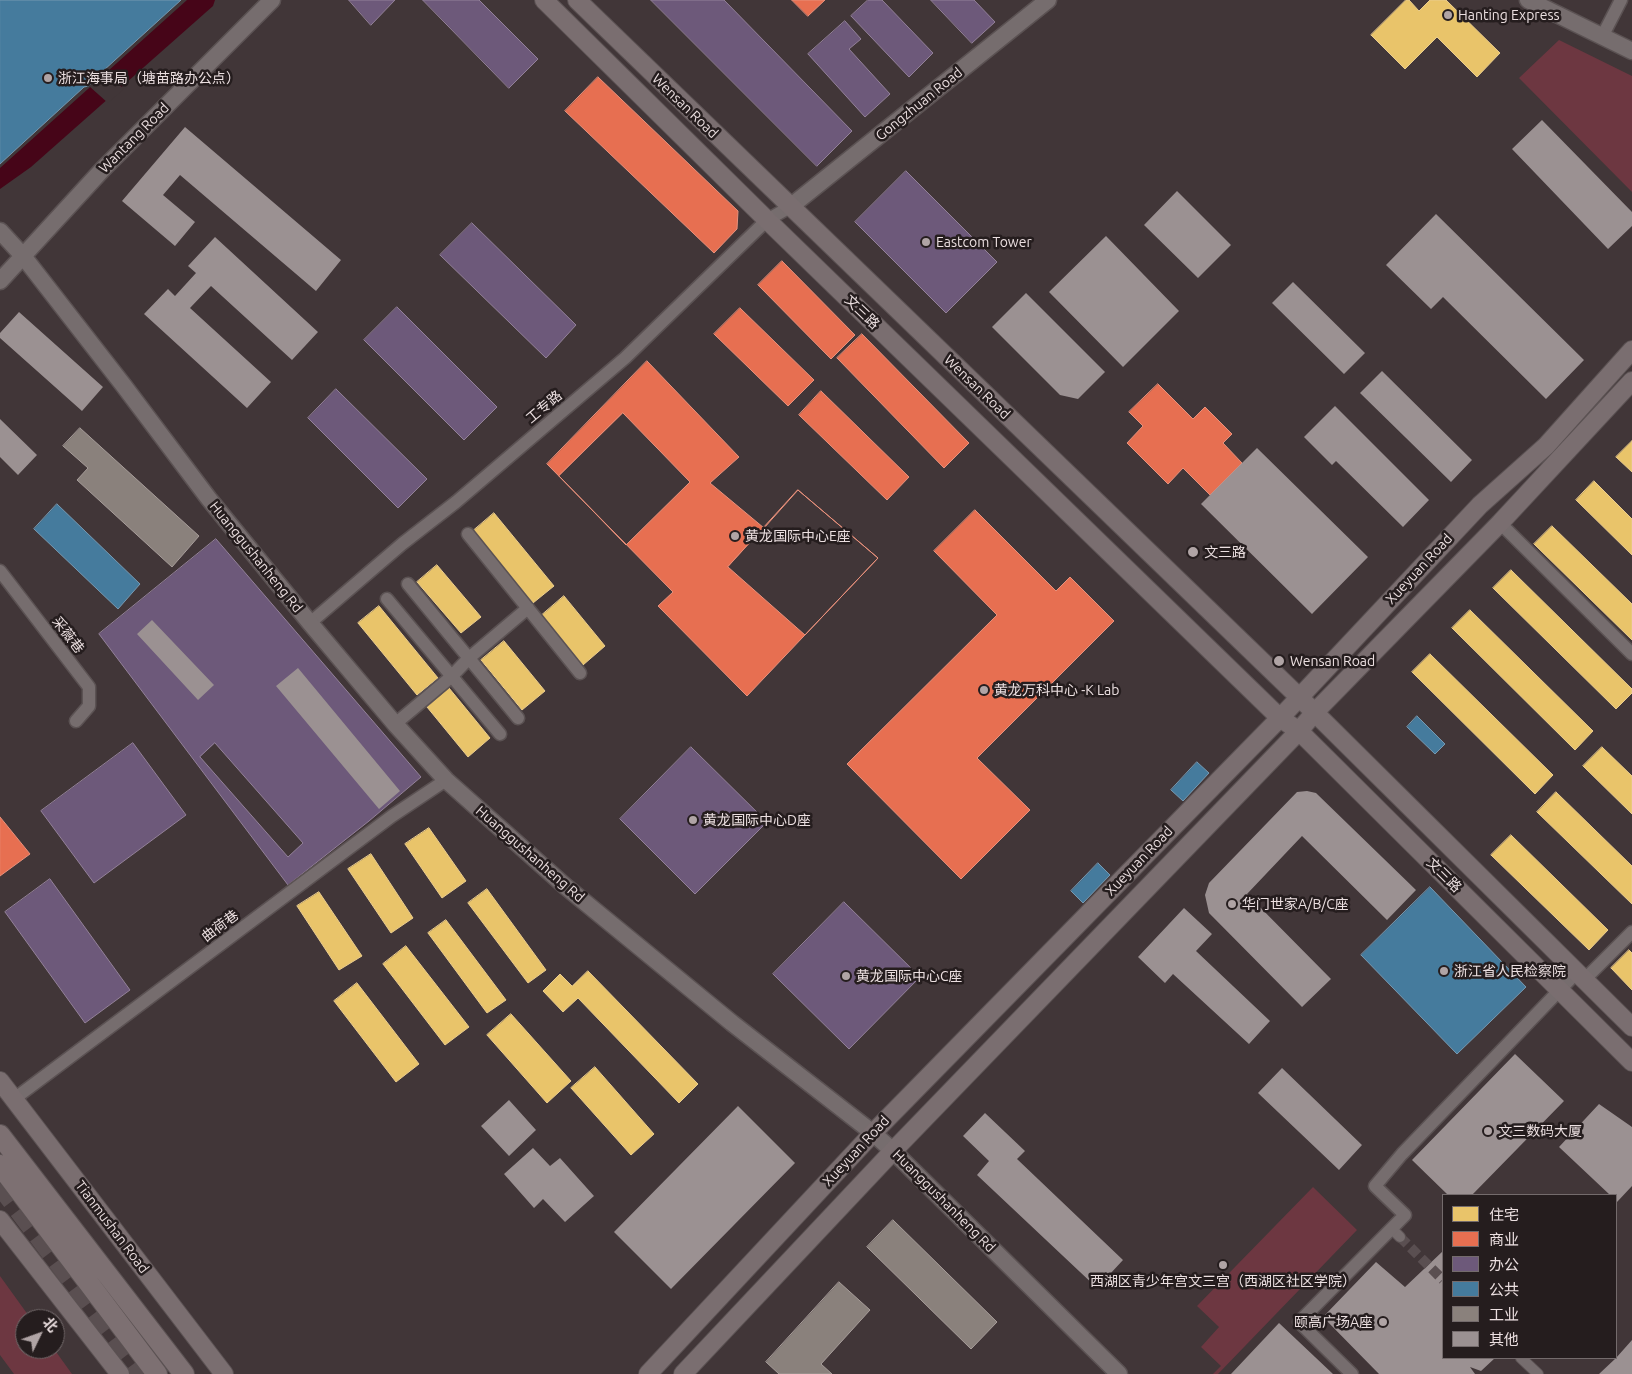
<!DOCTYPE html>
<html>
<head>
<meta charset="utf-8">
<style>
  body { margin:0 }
  #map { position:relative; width:1632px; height:1374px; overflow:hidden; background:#413638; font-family:Ubuntu,"Noto Sans SC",sans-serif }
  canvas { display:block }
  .legend { position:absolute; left:1442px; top:1194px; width:175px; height:165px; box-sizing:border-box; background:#251d1e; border:1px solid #746b6c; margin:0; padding:6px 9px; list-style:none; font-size:15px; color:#ebdfe0 }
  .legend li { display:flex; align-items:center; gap:10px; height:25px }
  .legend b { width:25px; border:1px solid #746b6c }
  .north { position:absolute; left:15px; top:1309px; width:50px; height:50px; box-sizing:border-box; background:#251d1e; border:1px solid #746b6c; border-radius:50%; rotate:48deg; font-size:14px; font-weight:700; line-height:20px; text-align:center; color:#ebdfe0 }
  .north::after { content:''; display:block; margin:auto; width:18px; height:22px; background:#b0a4a5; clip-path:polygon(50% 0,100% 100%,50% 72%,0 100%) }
</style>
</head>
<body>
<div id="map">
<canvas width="1632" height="1374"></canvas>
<ul class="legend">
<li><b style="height:14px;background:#e9c46a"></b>住宅</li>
<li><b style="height:14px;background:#e76f51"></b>商业</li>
<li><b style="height:14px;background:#6d597a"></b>办公</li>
<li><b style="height:14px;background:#457b9d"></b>公共</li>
<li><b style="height:14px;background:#8a817c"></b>工业</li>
<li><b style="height:14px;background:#9b9192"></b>其他</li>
</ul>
<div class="north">北</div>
</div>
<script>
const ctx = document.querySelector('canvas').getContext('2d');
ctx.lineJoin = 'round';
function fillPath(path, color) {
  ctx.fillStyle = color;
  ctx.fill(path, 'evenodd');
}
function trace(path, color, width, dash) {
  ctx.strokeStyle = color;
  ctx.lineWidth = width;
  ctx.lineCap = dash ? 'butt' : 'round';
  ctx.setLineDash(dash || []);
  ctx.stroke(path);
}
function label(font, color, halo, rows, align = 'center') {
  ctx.font = font + ' Ubuntu,"Noto Sans SC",sans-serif';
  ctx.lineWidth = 5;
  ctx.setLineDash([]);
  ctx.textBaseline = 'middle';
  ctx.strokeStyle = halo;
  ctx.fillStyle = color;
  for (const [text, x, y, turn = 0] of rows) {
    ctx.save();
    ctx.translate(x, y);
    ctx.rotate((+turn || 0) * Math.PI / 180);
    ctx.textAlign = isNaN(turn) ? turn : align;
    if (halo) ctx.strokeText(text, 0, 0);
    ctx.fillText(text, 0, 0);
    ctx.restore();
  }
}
fillPath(new Path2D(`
  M1559 40 1632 76V192L1519 78Z
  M1313 1187 1357 1230 1218 1374H1213L1221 1366 1201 1347 1219 1327 1197 1306Z
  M0 1276 31 1319H25V1349H54L72 1374H14L0 1355Z`), '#6d3741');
fillPath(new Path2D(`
  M187 0H215L213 6 31 167 0 189V168Z`), '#460518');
fillPath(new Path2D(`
  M104 72 124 89 108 103 89 86Z`), '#413638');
const homes = new Path2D(`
  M1406 0H1409L1419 11 1430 0H1446L1500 53 1477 77 1437 37 1405 69 1371 35Z
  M1632 441V472L1616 457Z
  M1594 481 1632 519V555L1576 500Z
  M494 513 554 586 533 603 473 531Z
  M1552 526 1632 604V640L1534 544Z
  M437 565 481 617 461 633 417 582Z
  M1511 570 1632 689V693L1616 709 1493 588Z
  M564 596 605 646 583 665 542 615Z
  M379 606 438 678 417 695 358 623Z
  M1470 610 1593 731 1575 750 1452 628Z
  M504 641 545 691 522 710 481 660Z
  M1430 654 1553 775 1535 794 1412 672Z
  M449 688 490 738 468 757 427 707Z
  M1602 747 1632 776V814L1583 766Z
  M1556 792 1632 866V904L1537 812Z
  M429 828 466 881 442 898 405 844Z
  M1511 835 1608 930 1589 950 1491 855Z
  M371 854 413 918 391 933 348 869Z
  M487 889 546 970 528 983 468 903Z
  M319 892 362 956 339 970 297 906Z
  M446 920 506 1000 487 1013 428 933Z
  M406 946 469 1027 445 1045 383 964Z
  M1629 950 1632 953V990L1611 968Z
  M588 971 698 1084 679 1103 578 998 563 1012 543 991 560 974 572 986Z
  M357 983 419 1064 396 1082 334 1001Z
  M511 1014 571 1081 547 1103 487 1035Z
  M595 1067 654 1134 631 1155 571 1088Z`);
fillPath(homes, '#e9c46a');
trace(homes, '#eacc8d', 1);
const shops = new Path2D(`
  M792 0H825L808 16Z
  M598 77 738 211 737 229 714 253 565 111Z
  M782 261 855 335 831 359 758 285Z
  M740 308 814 380 788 406 714 334Z
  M862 334 969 443 944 468 837 358Z
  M647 361 739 457 710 483 764 528 798 490 878 558 747 696 658 606 673 592 547 464Z
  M1158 384 1193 419 1205 407 1232 434 1223 443 1242 463 1210 495 1183 468 1168 484 1127 443 1143 426 1129 412Z
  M821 391 909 477 887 500 799 415Z
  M623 413 690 482 626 545 559 476Z
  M798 490 878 558 805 635 728 567Z
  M975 510 1056 591 1070 577 1114 621 977 758 1030 810 961 879 847 764 997 615 934 551Z
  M0 817 30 854 0 876Z`);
fillPath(shops, '#e76f51');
trace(shops, '#e8917c', 1);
const offices = new Path2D(`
  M349 0H395L371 25Z
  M423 0H479L538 59 509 88Z
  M651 0H724L852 131 817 166Z
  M868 0H882L933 53 909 77 851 16Z
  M931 0H974L995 22 972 43Z
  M845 21 861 39 849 49 890 94 865 117 808 54Z
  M906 171 997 262 946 313 855 222Z
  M472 223 576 325 546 358 440 255Z
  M397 307 497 407 464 440 364 340Z
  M336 389 427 479 398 508 308 418Z
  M216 539 421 777 369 821 288 885 99 634Z
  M133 743 186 815 94 883 41 811Z
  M215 743 303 843 288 857 200 757Z
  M691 747 767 822 695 894 620 819Z
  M50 879 130 990 85 1023 5 912Z
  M844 902 920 977 849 1049 773 974Z`);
fillPath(offices, '#6d597a');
trace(offices, '#938199', 1);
const public = new Path2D(`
  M0 0H181L103 71 89 86 84 87 0 164Z
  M57 504 140 584 118 609 34 529Z
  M1417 716 1445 744 1435 754 1407 727Z
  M1197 762 1209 773 1183 801 1171 790Z
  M1098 863 1110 875 1083 903 1071 891Z
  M1430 887 1526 987 1457 1054 1361 955Z`);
fillPath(public, '#457b9d');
trace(public, '#7799b1', 1);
const industry = new Path2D(`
  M80 428 199 536 172 567 77 480 88 468 63 446Z
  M893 1220 997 1322 971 1349 867 1247Z
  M839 1282 870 1310 821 1364 832 1374H779L766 1362Z`);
fillPath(industry, '#8a817c');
trace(industry, '#a79d9a', 1);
fillPath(new Path2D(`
  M1542 120 1632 212V226L1608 249 1512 149Z
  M185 127 341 260 316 291 180 175 163 195 195 222 175 246 122 201Z
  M1177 191 1231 245 1198 278 1144 225Z
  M1436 214 1584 360 1546 399 1443 297 1431 309 1386 265Z
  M1106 236 1179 311 1123 367 1049 292Z
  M215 237 318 332 292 360 211 286 190 308 271 382 247 408 144 314 168 289 175 296 196 273 188 266Z
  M1293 282 1365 353 1344 374 1272 303Z
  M1026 293 1105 372 1078 399 1060 395 992 327Z
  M19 312 103 387 82 411 0 338V333Z
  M1382 371 1472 460 1451 482 1360 393Z
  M1335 406 1429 500 1403 527 1336 461 1332 465 1304 437Z
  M0 419 37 455 18 475 0 457Z
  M1257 448 1368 557 1312 614 1201 504Z
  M152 620 214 685 198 700 137 634Z
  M298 668 400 791 379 809 276 686Z
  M1307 791 1316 793 1416 890 1387 920 1302 836 1247 894 1331 979 1302 1007 1209 913 1205 895 1209 883 1297 792Z
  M1184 908 1212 934 1196 951 1270 1021 1249 1044 1173 974 1165 983 1138 957Z
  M1515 1054 1564 1101 1472 1195H1448L1412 1160Z
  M1282 1068 1362 1145 1339 1170 1258 1093Z
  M509 1100 536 1130 509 1156 481 1126Z
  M1599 1104 1632 1127V1186L1617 1202 1616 1195H1610L1559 1147Z
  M738 1106 795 1163 671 1289 614 1232Z
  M985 1113 1025 1151 1017 1159 1123 1260 1097 1288 977 1175 989 1161 963 1136Z
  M533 1148 550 1166 560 1158 594 1196 565 1222 543 1199 534 1208 504 1174Z
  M1443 1251V1358H1495L1481 1371 1470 1367 1475 1374H1379L1323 1317 1376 1262 1405 1287Z
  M1279 1323 1333 1374H1231Z
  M1632 1340V1374H1599L1616 1358Z`), '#9b9192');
trace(new Path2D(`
  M1400 1237 1443 1280`), '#5a4f51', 10, [10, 5]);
trace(new Path2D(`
  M0 1184 143 1374`), '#5a4f51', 21, [21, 11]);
const pedestrian = new Path2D(`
  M1392 1229 1400 1237
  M1521 1358 1538 1374`);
const minor = new Path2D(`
  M1603 35 1621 0
  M1500 523 1632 654
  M468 534 580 673
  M0 571 89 687V706L76 721
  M408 584 518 718
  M387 599 500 734
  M310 623 402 544 456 502 625 358 767 220 790 207
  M395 724 451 677 469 658 528 608
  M1584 980 1632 932
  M14 1099 392 816 446 780
  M1352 1374 1299 1322 1405 1215 1375 1186 1402 1154 1577 972`);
const tertiary = new Path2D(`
  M1528 0 1632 51
  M790 207 1048 0
  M0 231 23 256 124 386 209 499 310 623 395 724 446 780 565 886 732 1023 873 1133 893 1151 1119 1374
  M0 281 102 170 272 0`);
const secondary = new Path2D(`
  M544 0 767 220 1280 718 1299 731 1632 1062
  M577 0 1299 697 1632 1027
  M0 1081 224 1374
  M0 1220 120 1374
  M648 1374 873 1133 1280 718 1480 505 1546 446 1632 350
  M683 1374 893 1151 1299 731 1314 713 1500 523 1632 381`);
const primary = new Path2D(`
  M0 1135 184 1374
  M0 1165 157 1374`);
trace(pedestrian, '#5b5253', 12);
trace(minor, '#5b5253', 15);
trace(tertiary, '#5b5253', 19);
trace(secondary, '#5b5253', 20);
trace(primary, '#5b5253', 22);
trace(pedestrian, '#766d6e', 10);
trace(minor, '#766d6e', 12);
trace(tertiary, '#766d6e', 16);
trace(secondary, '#7a6e70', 18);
trace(primary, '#7d7072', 20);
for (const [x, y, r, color] of [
  [1448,15,5,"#b0a4a5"],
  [48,78,5,"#b0a4a5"],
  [926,242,5,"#b0a4a5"],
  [735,536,5,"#b0a4a5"],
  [1193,552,6,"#b0a4a5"],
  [1279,661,6,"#b0a4a5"],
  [984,690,5,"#b0a4a5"],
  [693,820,5,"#b0a4a5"],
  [1232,904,5,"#b0a4a5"],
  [1444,971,5,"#b0a4a5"],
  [846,976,5,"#b0a4a5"],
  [1488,1131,5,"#b0a4a5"],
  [1223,1265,5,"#b0a4a5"],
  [1383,1322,5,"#b0a4a5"]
]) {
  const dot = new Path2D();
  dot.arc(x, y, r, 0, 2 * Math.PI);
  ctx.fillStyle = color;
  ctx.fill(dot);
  trace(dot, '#251d1e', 2);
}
label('14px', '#ebdfe0', '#251d1e', [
  ["Hanting Express",1458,15],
  ["浙江海事局（塘苗路办公点）",58,78],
  ["Eastcom Tower",936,242],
  ["黄龙国际中心E座",745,536],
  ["文三路",1204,552],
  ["Wensan Road",1290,661],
  ["黄龙万科中心 -K Lab",994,690],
  ["黄龙国际中心D座",703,820],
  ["华门世家A/B/C座",1242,904],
  ["浙江省人民检察院",1454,971],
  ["黄龙国际中心C座",856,976],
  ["文三数码大厦",1498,1131],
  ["西湖区青少年宫文三宫（西湖区社区学院）",1223,1281,"center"],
  ["颐高广场A座",1373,1322,"right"]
], 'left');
label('14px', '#ebdfe0', '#251d1e', [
  ["Gongzhuan Road",919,104,-39],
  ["Wensan Road",685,106,44],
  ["Wantang Road",134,138,-45],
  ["文三路",862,312,44],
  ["Wensan Road",977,387,44],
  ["工专路",544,407,-40],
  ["Huanggushanheng Rd",256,557,51],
  ["Xueyuan Road",1419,569,-47],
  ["采薇巷",68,635,52],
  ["Huanggushanheng Rd",530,854,41],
  ["Xueyuan Road",1139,861,-46],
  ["文三路",1444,875,45],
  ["曲荷巷",220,926,-37],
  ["Xueyuan Road",856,1151,-47],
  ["Huanggushanheng Rd",944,1201,45],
  ["Tianmushan Road",112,1227,53]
]);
</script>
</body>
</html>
